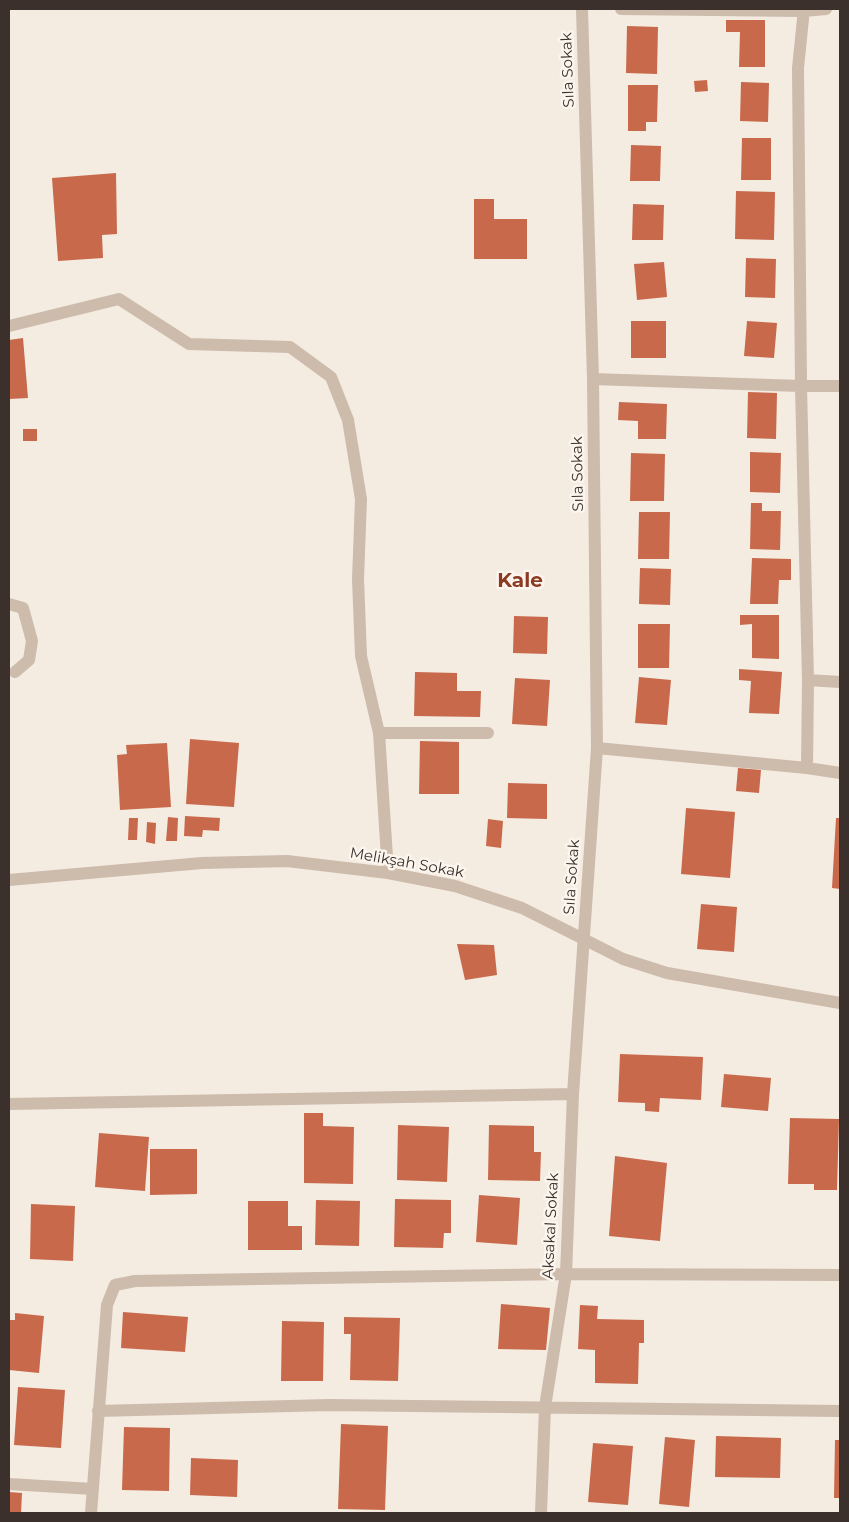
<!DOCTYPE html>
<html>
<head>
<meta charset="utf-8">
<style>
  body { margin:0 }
  #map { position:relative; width:849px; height:1522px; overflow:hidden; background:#f4ebe1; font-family:Montserrat,sans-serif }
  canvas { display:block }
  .frame { position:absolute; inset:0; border:10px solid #3b302b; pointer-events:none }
</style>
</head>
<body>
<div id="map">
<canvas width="849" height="1522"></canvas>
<div class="frame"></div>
</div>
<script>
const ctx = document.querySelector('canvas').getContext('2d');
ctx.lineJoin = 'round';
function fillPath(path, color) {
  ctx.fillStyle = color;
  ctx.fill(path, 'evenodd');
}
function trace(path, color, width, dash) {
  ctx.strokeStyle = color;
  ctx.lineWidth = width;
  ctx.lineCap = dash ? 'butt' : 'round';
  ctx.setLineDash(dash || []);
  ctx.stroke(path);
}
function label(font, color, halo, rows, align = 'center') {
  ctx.font = font + ' Montserrat,sans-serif';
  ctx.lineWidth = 5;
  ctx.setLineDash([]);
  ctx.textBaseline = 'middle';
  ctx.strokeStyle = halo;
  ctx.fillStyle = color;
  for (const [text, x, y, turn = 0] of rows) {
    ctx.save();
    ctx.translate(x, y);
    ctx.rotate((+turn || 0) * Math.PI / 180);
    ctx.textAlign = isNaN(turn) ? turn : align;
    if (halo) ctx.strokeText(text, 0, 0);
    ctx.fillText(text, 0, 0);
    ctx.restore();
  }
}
fillPath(new Path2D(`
  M726 20H765V67H739L740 32H726Z
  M627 26 658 27 657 74 626 73Z
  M707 80 708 91 695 92 694 81Z
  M741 82 769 83 768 122 740 121Z
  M628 85H658L657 122H646V131H628Z
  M742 138H771V180H741Z
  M631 145 661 146 660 181H630Z
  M116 173 117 234 102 235 103 258 58 261 52 178Z
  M736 191 775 192 774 240 735 239Z
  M474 199H494V219H527V259H474Z
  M633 204 664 205 663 240H632Z
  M746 258 776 259 775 298 745 297Z
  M664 262 667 297 637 300 634 264Z
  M631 321H666V358H631Z
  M747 321 777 323 774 358 744 356Z
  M23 338 28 398 9 399V340Z
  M748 392 777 393 776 439 747 438Z
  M619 402 667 404 666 439H638V421L618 420Z
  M23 429H37V441H23Z
  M750 452 781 453 780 493 750 492Z
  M631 453 665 454 664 501H630Z
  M751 503H762V511H781L780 550 750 549Z
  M639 512H670L669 559H638Z
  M752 558 791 559V580H779L778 604H750Z
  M640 568 671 569 670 605 639 604Z
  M740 615H779V659L752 658V624L740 625Z
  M514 616 548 617 547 654 513 653Z
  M638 624H670L669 668H638Z
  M739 669 782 672 779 714 749 713 751 681 739 680Z
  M415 672 457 673V691H481L480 717 414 716Z
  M639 677 671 680 667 725 635 723Z
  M515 678 550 680 547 726 512 724Z
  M190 739 239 743 234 807 186 804Z
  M420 741 459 742V794H419Z
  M167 743 171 807 120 810 117 755 127 754 126 745Z
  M738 768 761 770 759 793 736 791Z
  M508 783 547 784V819L507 818Z
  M686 808 735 812 730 878 681 874Z
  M185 816 220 818 219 831 203 830 202 837 184 836Z
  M168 817 178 818 177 841H166Z
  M129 818H138L137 840H128Z
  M836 818H840V889L832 888Z
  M488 819 503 821 501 848 486 846Z
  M147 822 156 823 155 844 146 842Z
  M701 904 737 907 734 952 697 949Z
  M457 944 494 945 497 975 465 980Z
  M620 1054 703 1057 701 1100 660 1098 659 1112 645 1111V1103L618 1102Z
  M724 1074 771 1078 768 1111 721 1107Z
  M304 1113H323V1126L354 1127 353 1184 304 1183Z
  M790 1118 839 1119 837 1190H814V1184H788Z
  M398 1125 449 1127 447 1182 397 1180Z
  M489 1125 534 1126V1152H541L540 1181 488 1180Z
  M99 1133 149 1137 145 1191 95 1187Z
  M150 1149H197V1194L150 1195Z
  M615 1156 667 1163 660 1241 609 1236Z
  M479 1195 520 1198 517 1245 476 1242Z
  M395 1199 451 1200V1233H444L443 1248 394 1247Z
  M316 1200 360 1201 359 1246 315 1245Z
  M248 1201H288V1226H302V1250H248Z
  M31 1204 75 1206 73 1261 30 1259Z
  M501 1304 550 1308 546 1350 498 1349Z
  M580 1305 598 1306 597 1319 644 1320V1343H639L638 1384 595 1383V1350L578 1349Z
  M123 1312 188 1317 185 1352 121 1348Z
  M15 1313 44 1316 39 1373 9 1370V1320H15Z
  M344 1317 400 1318 398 1381 350 1380 351 1334H344Z
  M282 1321 324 1322 323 1381H281Z
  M18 1387 65 1390 61 1448 14 1445Z
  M341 1424 388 1426 385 1510 338 1509Z
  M124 1427 170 1428 169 1491 122 1490Z
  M716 1436 781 1438 780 1478 715 1477Z
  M665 1437 695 1440 689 1507 659 1504Z
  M835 1440H840V1498H834Z
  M593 1443 633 1446 628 1505 588 1502Z
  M191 1458 238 1460 237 1497 190 1495Z
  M9 1492 22 1493 21 1513H9Z`), '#c8694b');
trace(new Path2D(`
  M9 604 23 608 32 641 29 660 15 672`), '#cdbbac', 12);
trace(new Path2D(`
  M621 9 804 11 826 9
  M804 9 798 68 801 386 808 680 807 768
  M9 326 119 299 189 344 290 347 331 377 348 420 361 499 358 579 361 656 379 733 388 873
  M593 379 801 386H840
  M808 680 840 682
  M379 733H488
  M597 748 807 768 840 773
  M9 1104 573 1094
  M98 1411 329 1405 840 1411
  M9 1484 93 1489
  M91 1513 107 1305 115 1285 135 1281 566 1274 840 1275
  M541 1513 545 1407 566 1274 573 1094 597 748 593 379 582 9`), '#cdbbac', 12);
trace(new Path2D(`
  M9 880 202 863 287 861 388 873 455 886 522 908 623 959 667 973 840 1003`), '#cdbbac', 12);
label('15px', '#3b302b', '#fbf5ee', [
  ["Sıla Sokak",568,70,-92],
  ["Sıla Sokak",578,474,-91],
  ["Melikşah Sokak",407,863,10],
  ["Sıla Sokak",572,877,-86],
  ["Aksakal Sokak",551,1226,-87]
]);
label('bold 20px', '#8c3b22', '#fbf5ee', [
  ["Kale",520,581]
]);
</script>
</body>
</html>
